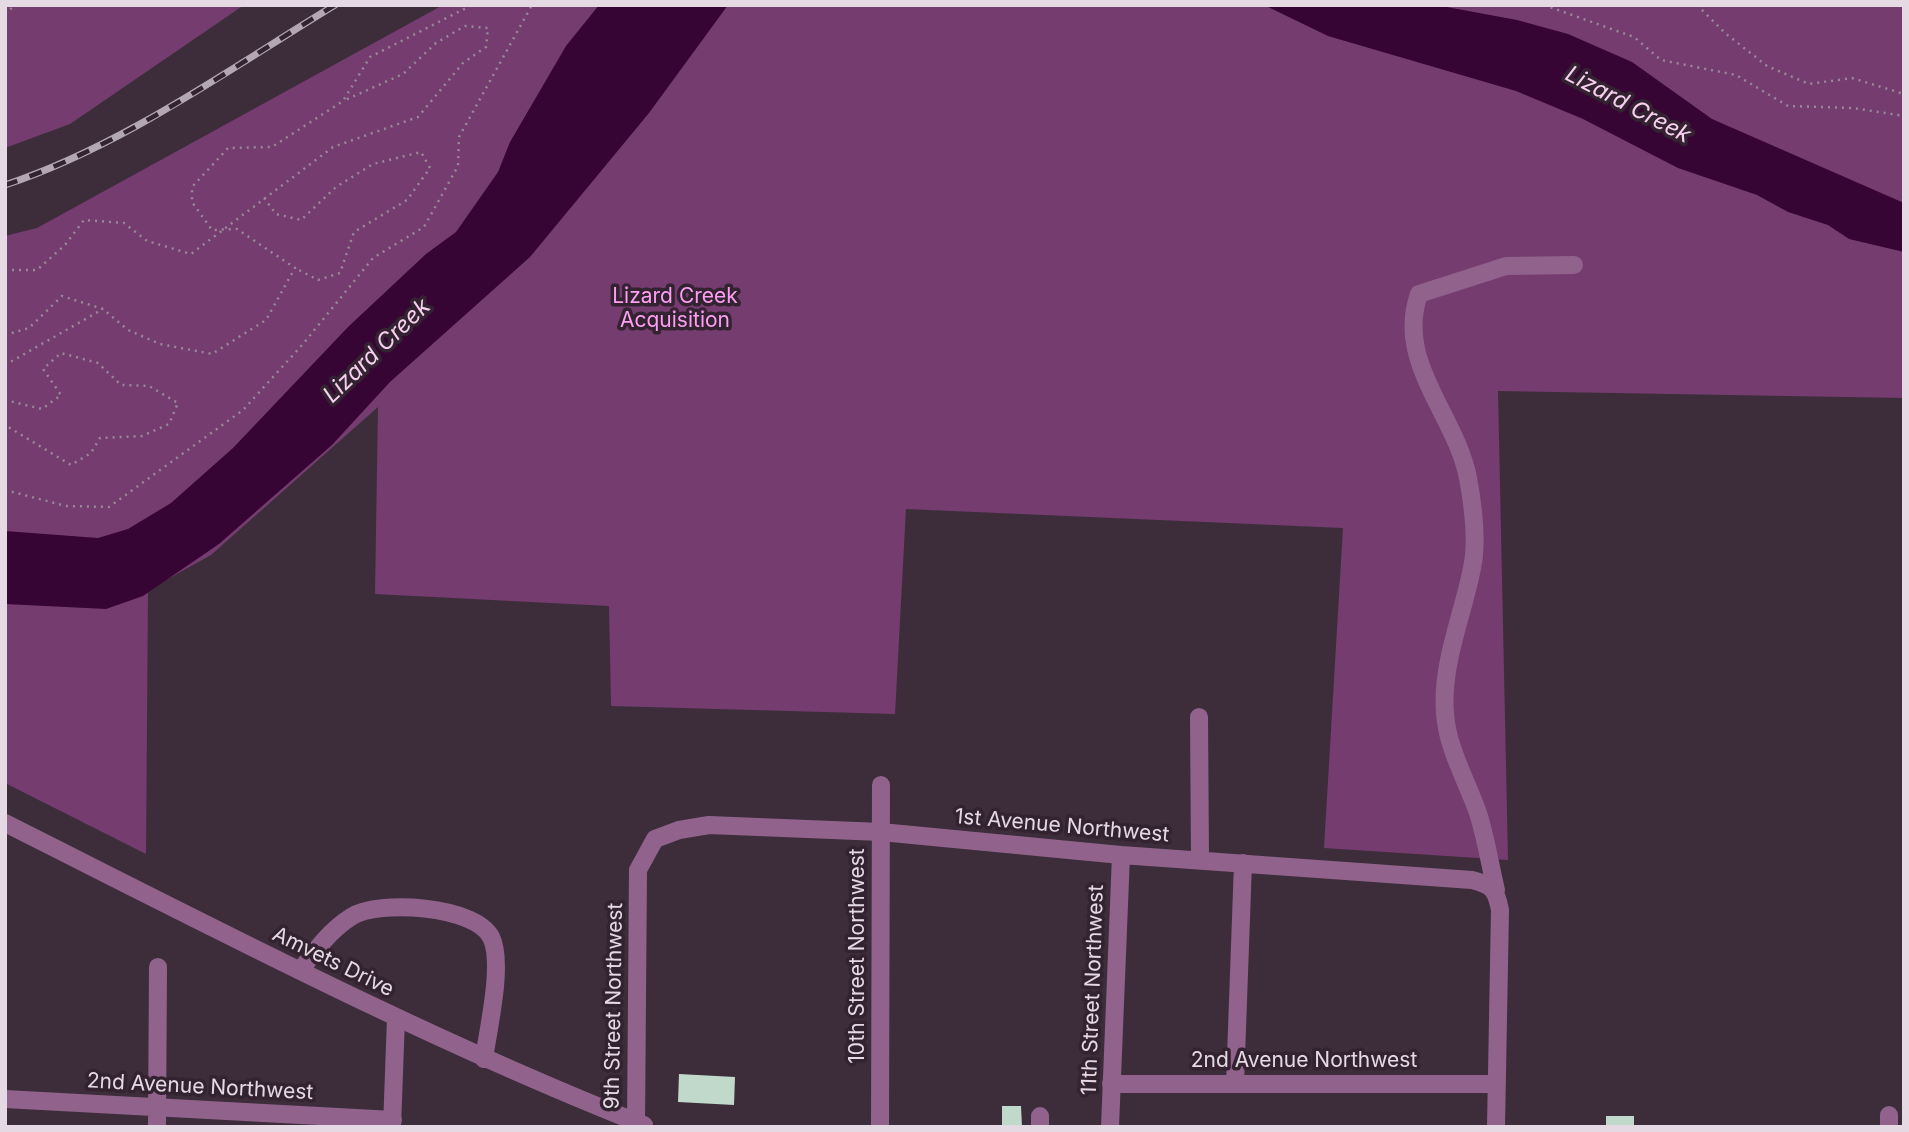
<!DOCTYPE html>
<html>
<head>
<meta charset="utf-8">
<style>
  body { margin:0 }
  #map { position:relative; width:1909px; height:1132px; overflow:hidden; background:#3d2d3b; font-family:Inter,sans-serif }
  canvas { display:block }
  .frame { position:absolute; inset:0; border:7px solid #e5dae3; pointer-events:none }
</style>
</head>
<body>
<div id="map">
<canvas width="1909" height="1132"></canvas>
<div class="frame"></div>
</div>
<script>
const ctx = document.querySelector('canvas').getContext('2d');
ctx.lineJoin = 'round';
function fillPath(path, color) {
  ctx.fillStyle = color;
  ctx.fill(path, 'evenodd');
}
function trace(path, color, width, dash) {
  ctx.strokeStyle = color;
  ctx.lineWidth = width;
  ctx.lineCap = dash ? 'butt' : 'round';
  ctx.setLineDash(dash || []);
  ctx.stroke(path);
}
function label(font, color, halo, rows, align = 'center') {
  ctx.font = font + ' Inter,sans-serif';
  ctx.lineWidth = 7;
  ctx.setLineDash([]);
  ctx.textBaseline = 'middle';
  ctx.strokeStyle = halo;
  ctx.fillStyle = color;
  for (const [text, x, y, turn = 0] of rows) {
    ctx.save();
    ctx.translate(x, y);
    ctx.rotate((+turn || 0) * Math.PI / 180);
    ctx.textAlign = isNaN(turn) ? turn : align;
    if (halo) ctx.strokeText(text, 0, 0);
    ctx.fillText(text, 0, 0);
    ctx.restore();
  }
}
fillPath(new Path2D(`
  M5 5H244L70 124 5 148Z
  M443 5H1904V398L1498 391 1508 860 1324 848 1343 528 906 509 895 714 611 706 609 606 375 594 378 407 211 555 148 590 146 854 5 783V236L37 228Z`), '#753c70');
fillPath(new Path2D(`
  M599 5H728L649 113 530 257 390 382 332 445 219 544 143 596 106 609 5 604V531L98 538 128 529 171 503 233 448 348 327 426 254 456 232 498 172 510 142 566 46Z
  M1264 5H1436L1517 20 1568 34 1632 62 1712 119 1904 203V252L1849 239 1828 225 1788 212 1757 195 1678 168 1583 119 1516 91 1328 36Z`), '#370534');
fillPath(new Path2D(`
  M679 1074 735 1077 734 1105 678 1102Z
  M1002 1106H1021L1022 1127H1002Z
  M1606 1116H1634V1127H1606Z`), '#c1d9cb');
trace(new Path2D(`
  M1544 5 1634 37 1661 60 1736 75 1788 106 1853 108 1904 116
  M1697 5 1725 33 1767 66 1809 84 1852 78 1904 94
  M5 14 15 5
  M264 198 276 214 301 220 336 187 373 164 421 152 430 168 407 200 354 232 340 273 318 280 295 268
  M5 270H37L65 245 84 220 124 223 147 241 191 254 333 147 418 117 463 63 486 47 488 28 465 26 436 43 403 74 343 101
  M5 335 29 328 62 296 103 309 128 330 160 344 212 354 266 320 295 268 237 229 212 230 192 202V187L228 148 272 147 343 101 370 57 472 5
  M5 365 103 309
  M5 400 42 409 61 395 43 369 61 353 98 363 121 385 149 386 178 403 169 424 142 436 100 438 91 453 71 465 5 425
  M5 490 66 506 109 507 243 410 303 344 373 258 424 227 458 166 459 137 532 5`), '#978a95', 2.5, [2, 5]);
trace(new Path2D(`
  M1199 717 1200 860
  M5 823C216 929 424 1038 644 1125
  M1496 890C1490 865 1486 838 1478 813 1467 781 1447 748 1445 713 1441 664 1463 615 1472 568 1478 541 1473 505 1468 478 1456 415 1395 362 1419 294L1506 266 1574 265
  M300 971C315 951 329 931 351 917 378 899 475 906 491 937 504 963 488 1029 484 1059
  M1111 1084H1496
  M1235 1084 1243 863
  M5 1099 393 1120
  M1889 1115V1127
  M157 1127 158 967
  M392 1127 396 1018
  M636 1127 638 870 655 839 679 830 709 825 881 832 1121 855 1472 880C1492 885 1496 889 1500 910L1496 1127
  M880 1127 881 785
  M1040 1127V1116
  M1110 1127 1121 855`), '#91638c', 18);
const rail = new Path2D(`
  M5 185C121 147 231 68 335 5`);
trace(rail, '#b3a7b1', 7);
trace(rail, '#332331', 4.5, [13]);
label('21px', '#fc9ef2', '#332331', [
  ["Lizard Creek",675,297],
  ["Acquisition",675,321]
]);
label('21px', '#e5dae3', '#332331', [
  ["1st Avenue Northwest",1062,826,5],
  ["10th Street Northwest",858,956,-90],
  ["Amvets Drive",333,962,26],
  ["11th Street Northwest",1093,990,-88],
  ["9th Street Northwest",614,1006,-89],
  ["2nd Avenue Northwest",1304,1061],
  ["2nd Avenue Northwest",200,1087,3]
]);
label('italic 23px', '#f7d0f1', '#332331', [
  ["Lizard Creek",1628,105,28],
  ["Lizard Creek",377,351,-44]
]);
</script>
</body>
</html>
